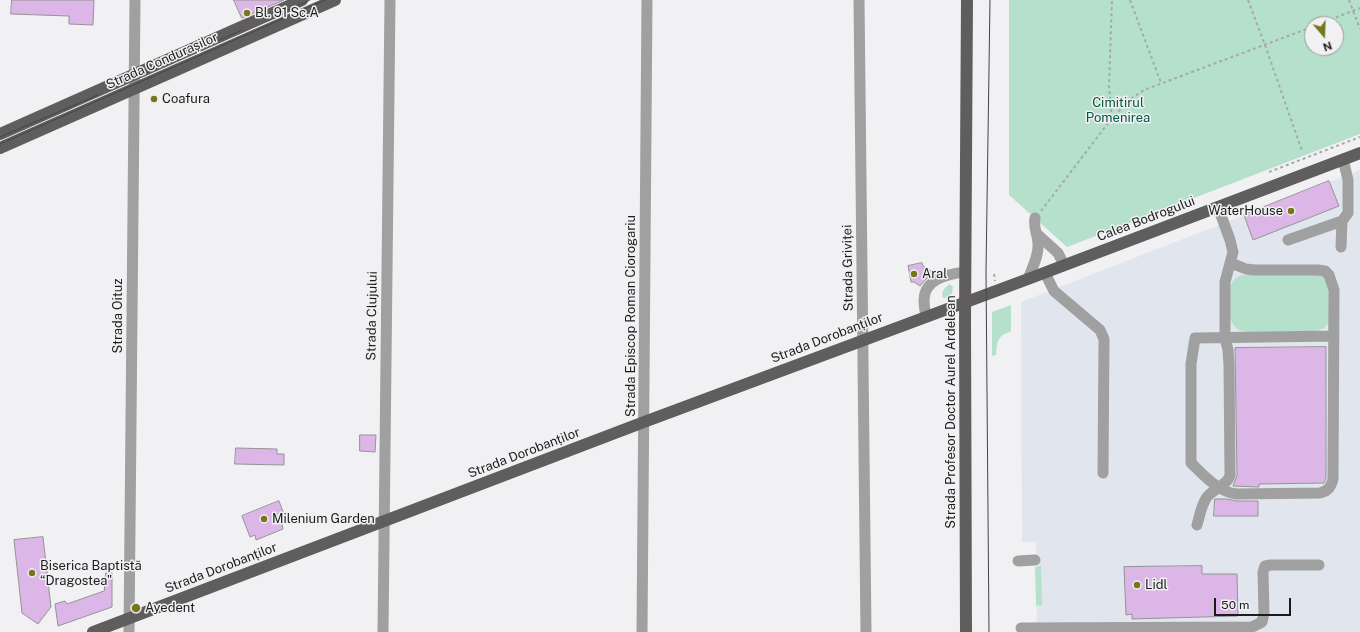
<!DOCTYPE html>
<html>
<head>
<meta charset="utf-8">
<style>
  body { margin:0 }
  #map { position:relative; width:1360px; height:632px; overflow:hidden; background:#f1f1f3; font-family:"Public Sans",sans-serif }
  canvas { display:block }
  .north { position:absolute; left:1304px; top:16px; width:40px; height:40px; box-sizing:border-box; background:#f1f1f3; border:1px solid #9c9c9d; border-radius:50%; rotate:161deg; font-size:11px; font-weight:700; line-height:16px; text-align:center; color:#1c1c1d }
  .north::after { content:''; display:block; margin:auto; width:14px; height:18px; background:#77761c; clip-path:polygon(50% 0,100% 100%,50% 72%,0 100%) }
  .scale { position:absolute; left:1214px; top:598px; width:77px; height:18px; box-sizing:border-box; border:2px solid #1c1c1d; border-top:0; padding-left:5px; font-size:12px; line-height:14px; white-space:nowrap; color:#1c1c1d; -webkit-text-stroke:3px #f1f1f3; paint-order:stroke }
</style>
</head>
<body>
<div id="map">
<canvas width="1360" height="632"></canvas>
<div class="north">N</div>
<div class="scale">50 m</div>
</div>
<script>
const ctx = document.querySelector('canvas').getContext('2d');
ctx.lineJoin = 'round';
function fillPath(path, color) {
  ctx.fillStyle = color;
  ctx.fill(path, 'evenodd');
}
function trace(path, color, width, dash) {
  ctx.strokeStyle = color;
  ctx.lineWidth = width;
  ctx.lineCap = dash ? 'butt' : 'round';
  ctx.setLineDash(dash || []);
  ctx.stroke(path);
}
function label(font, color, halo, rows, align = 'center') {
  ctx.font = font + ' "Public Sans",sans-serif';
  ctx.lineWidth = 3;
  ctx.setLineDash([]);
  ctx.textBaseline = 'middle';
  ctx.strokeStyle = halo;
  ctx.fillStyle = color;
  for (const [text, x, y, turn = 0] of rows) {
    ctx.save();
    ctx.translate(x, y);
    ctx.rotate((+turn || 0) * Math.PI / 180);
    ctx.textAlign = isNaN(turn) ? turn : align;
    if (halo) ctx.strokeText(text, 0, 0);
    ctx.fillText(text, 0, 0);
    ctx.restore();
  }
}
fillPath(new Path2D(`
  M1360 170V632H1037L1036 542H1022L1021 302Z`), '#e1e6ee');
fillPath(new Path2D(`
  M1009 0H1360V134L1067 247 1009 195ZM1312 24H1336V48H1312Z
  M1317 273 1322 275 1328 281 1329 322 1324 328 1316 331 1245 332C1224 327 1230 304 1230 287 1232 281 1236 277 1242 275Z
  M950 284 953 287 952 293 948 297 943 298C940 292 945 287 950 284Z
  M1011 305V331L1010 332C997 335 997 344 996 355L992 356V312Z
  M1041 566 1042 605 1036 606 1035 567Z`), '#b5e0cb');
const building = new Path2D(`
  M12 0H94L93 25 69 24V16L11 14Z
  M234 0H284L242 18Z
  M1329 181 1339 206 1253 240 1244 215Z
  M922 263 923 266 934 273 927 278 920 286 914 282H911L908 266Z
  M1326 347V478L1324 483 1259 484V487L1233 486 1237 475 1235 348Z
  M360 435H376L375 452 360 451Z
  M236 448 277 449V454H284V465L235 464Z
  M1215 499H1227L1236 501H1258V516H1214Z
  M279 501 287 522 282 524 283 529 256 540 255 535 250 537 242 516Z
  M43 537 51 607 38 624 22 613 14 540Z
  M1202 566V574H1237L1238 616 1132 619V614L1126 615 1124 567Z
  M106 573H112V607L58 626 55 604 65 601 67 604 104 591Z`);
fillPath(building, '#dbb6e7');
trace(building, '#949495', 1);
trace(new Path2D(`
  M1130 0 1161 83
  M1248 0 1265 45 1302 151
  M1349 0 1360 29
  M1319 24 1360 8
  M1112 118 1109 86 1112 0
  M1269 172 1360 137
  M1041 211 1112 118 1132 98 1144 90 1312 27
  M994 274 995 281`), '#a8a8aa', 2, [3, 3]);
trace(new Path2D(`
  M859 0 866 632
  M1036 233 1058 253 1064 265
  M1288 240 1342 221 1348 213V180L1343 159
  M1341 247 1342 221
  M1231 263 1246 269 1255 270H1318L1325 271 1329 275 1334 290 1333 479C1331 487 1328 491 1320 493L1236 494C1217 491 1204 475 1191 463V364L1195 338 1334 336
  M1045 273 1054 291 1100 330 1104 339 1103 473
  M1028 279C1032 268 1039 256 1038 244 1038 235 1033 228 1035 218
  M926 316C925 311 924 305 924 300 924 279 948 274 965 272
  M1197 525C1200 515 1201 505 1207 497 1213 489 1228 485 1230 475L1229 365 1228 350 1225 338V282L1233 252 1230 240 1218 207
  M1018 561 1035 560
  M1021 628 1252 627 1262 622 1264 613 1263 572 1265 566 1271 565H1319
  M129 632 135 0
  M383 632 390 0
  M642 632 647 0`), '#a1a0a0', 11);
trace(new Path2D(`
  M0 134 302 0
  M0 148 335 0
  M93 632 644 422 1028 279 1360 153
  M966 632 965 321 967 0`), '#5f5e5d', 12);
trace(new Path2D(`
  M286 11 310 0
  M111 89 242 30
  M0 137 98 95
  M0 144 325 0
  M989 632 986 272 990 0`), '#444445', 1);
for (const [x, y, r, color] of [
  [247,13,4,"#77761c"],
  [154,99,4,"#77761c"],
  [1291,211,4,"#77761c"],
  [914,274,4,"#77761c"],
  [264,519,4,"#77761c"],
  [32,573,4,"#77761c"],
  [1137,585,4,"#77761c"],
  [136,608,5,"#77761c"]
]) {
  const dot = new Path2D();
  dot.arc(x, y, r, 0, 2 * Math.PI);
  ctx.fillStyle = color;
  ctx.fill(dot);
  trace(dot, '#f1f1f3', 1.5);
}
label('13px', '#1c1c1d', '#f1f1f3', [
  ["Bl. 91 Sc.A",255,13],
  ["Coafura",162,99],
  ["WaterHouse",1283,211,"right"],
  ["Aral",922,274],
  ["Milenium Garden",272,519],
  ["Biserica Baptistă",40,566],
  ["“Dragostea\"",40,581],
  ["Lidl",1145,585],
  ["Ayedent",145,608]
], 'left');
label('13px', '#1c1c1d', '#f1f1f3', [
  ["Strada Condurașilor",162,61,-24],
  ["Calea Bodrogului",1146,219,-21],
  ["Strada Griviței",848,268,-91],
  ["Strada Oituz",118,316,-90],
  ["Strada Clujului",372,316,-89],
  ["Strada Episcop Roman Ciorogariu",631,316,-90],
  ["Strada Dorobanților",827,338,-21],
  ["Strada Profesor Doctor Aurel Ardelean",951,412,-90],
  ["Strada Dorobanților",524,453,-21],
  ["Strada Dorobanților",221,568,-21]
]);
label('13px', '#02583c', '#f1f1f3', [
  ["Cimitirul",1118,103],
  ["Pomenirea",1118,118]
]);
</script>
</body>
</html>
